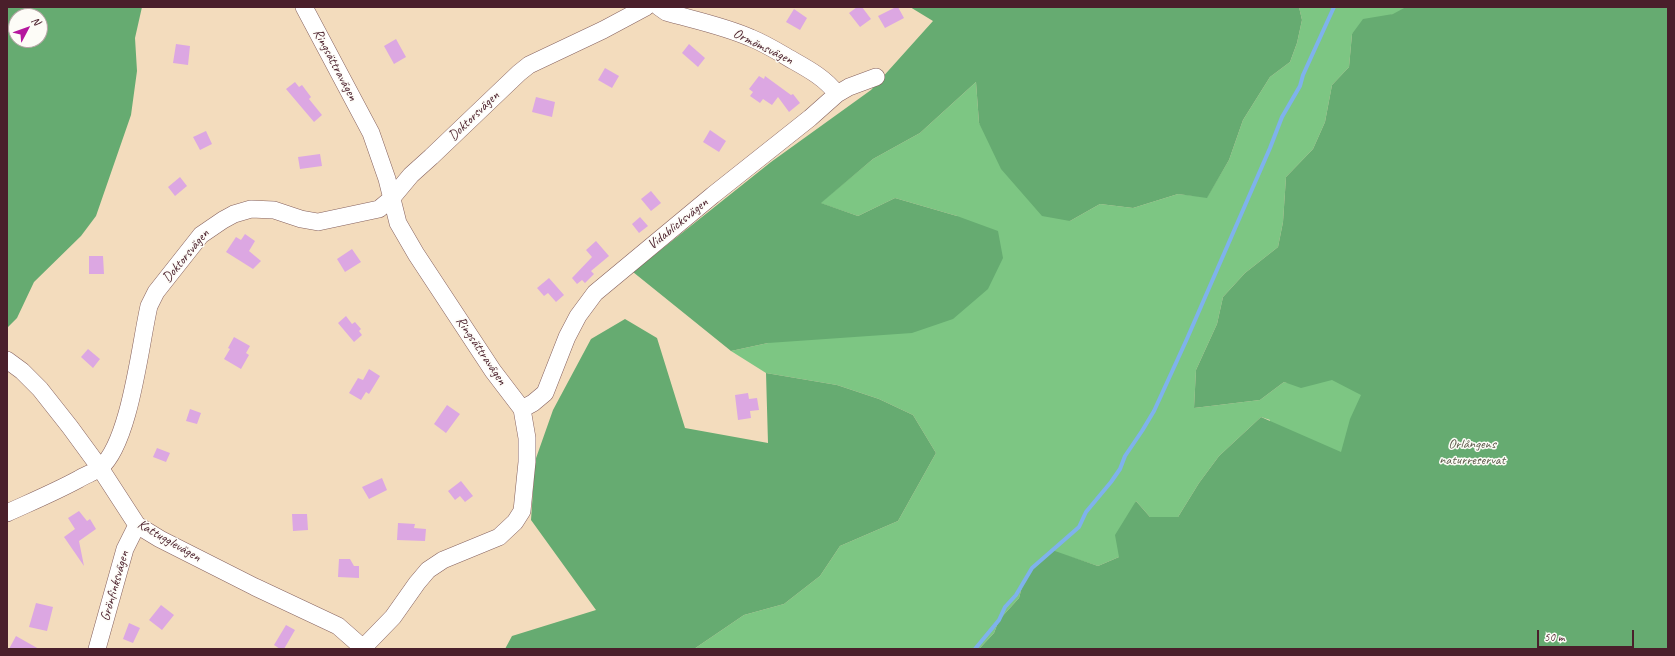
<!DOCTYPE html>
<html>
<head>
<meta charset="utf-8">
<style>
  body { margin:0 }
  #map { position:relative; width:1675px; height:656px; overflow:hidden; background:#f3dcbd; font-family:Caveat,sans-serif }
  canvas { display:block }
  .frame { position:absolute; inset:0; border:8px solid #4a1f2b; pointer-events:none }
  .north { position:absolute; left:8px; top:8px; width:40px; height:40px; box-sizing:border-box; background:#fdfcf7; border:1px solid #b5a4a5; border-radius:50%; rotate:49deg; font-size:11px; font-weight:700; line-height:16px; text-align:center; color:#4a1f2b }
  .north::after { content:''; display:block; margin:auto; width:14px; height:18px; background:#b5179e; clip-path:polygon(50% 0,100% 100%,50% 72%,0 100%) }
  .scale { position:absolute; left:1537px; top:630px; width:97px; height:18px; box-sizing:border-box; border:2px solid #4a1f2b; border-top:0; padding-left:5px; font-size:12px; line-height:14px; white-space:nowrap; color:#4a1f2b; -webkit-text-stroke:3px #fdfcf7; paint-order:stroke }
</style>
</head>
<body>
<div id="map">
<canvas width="1675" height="656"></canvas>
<div class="frame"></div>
<div class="north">N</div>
<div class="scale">50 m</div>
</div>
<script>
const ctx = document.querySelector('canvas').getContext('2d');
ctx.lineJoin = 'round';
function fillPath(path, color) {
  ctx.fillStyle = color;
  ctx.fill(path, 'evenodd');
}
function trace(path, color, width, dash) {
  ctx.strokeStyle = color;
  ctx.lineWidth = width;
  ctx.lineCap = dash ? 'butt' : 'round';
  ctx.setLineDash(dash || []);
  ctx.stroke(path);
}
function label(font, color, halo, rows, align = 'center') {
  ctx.font = font + ' Caveat,sans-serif';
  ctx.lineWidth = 3;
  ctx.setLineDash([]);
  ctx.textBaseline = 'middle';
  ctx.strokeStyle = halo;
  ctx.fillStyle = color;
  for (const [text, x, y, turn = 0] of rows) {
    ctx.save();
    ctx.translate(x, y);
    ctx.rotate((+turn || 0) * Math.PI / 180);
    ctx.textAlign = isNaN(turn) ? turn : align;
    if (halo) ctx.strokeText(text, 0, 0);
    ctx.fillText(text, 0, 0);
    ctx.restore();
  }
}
fillPath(new Path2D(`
  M1299 7H1668V649H1163L1270 420 1261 417 1219 456 1199 483 1178 517H1150L1136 501 1119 557 1098 566 1052 551 1032 568 1023 583 1019 598 999 620 994 633 979 649H694L744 615 784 604 820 576 840 546 898 521 936 453 913 415 879 399 837 385 766 373 731 351 768 343 957 216 895 198 858 216 820 203 873 159 920 133 976 82 979 123 1070 221 1100 204 1133 208 1178 194 1207 197 1229 160 1243 120 1270 77 1290 62 1297 43 1302 20ZM1393 14 1288 383 1284 382 1260 400 1194 408 1196 370 1217 324 1223 297 1245 273 1278 247 1283 222 1286 177 1313 149 1325 122 1332 85 1349 67 1352 34Z`), '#7dc683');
fillPath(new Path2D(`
  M7 7H142L135 38 137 71 131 115 96 216 81 236 34 282 17 318 7 328ZM16 16H40V40H16Z
  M910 7H1299L1302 20 1297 43 1290 62 1270 77 1243 120 1229 160 1207 198 1178 194 1133 208 1100 204 1070 221 1042 216 1001 169 979 123 976 82 920 133 873 159 821 203 858 216 895 198 957 216 998 231 1003 258 988 289 953 319 912 333 768 343 731 351 633 272 771 162 871 90 933 21Z
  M1406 7H1668V649H979L994 633 999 620 1019 598 1023 583 1032 568 1052 550 1098 566 1119 557 1115 535 1136 501 1150 517H1178L1199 483 1219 456 1261 417 1341 452 1350 419 1361 395 1332 380 1301 388 1284 382 1260 400 1194 408 1196 370 1217 324 1223 297 1245 273 1278 247 1283 222 1286 177 1313 149 1325 122 1332 85 1349 67 1352 34 1363 19 1393 14Z
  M625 319 657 338 685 428 768 443 766 373 837 385 879 399 913 415 936 453 898 521 840 546 820 576 784 604 744 615 694 649H505L512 636 596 610 531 520 535 461 553 410 591 339Z`), '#66ab71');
trace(new Path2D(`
  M975 649 999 620 1005 607 1016 595 1032 568 1079 527 1086 512 1111 482 1120 469 1125 456 1142 431 1154 411 1186 341 1270 148 1282 117 1300 86 1303 75 1334 7`), '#7fb2ec', 4);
fillPath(new Path2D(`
  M857 7H862L871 19 860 27 849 13Z
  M896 7H898L904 18 885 28 878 16Z
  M794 9 807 18 800 30 786 22Z
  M396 39 406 57 394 64 384 46Z
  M176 44 190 46 188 65 173 63Z
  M689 44 705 58 698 67 682 53Z
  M605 68 619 76 612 88 598 80Z
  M759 76 764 79 765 76 791 95 793 94 800 103 789 112 778 97 772 105 763 99 760 103 750 96 753 92 749 89Z
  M295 82 299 87 302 85 311 97 309 99 322 115 314 122 286 89Z
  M536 97 555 102 552 117 532 112Z
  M710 130 726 141 719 152 703 142Z
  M206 131 212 144 200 150 193 137Z
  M320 154 322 166 300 169 298 157Z
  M180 177 187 186 175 196 168 187Z
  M651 191 661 203 651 211 641 199Z
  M640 217 648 226 639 233 632 224Z
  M245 234 255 241 249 251 261 261 253 269 226 252 236 237 241 240Z
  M596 241 609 256 591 271 594 274 585 283 582 280 577 284 572 278 592 257 586 250Z
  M352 249 361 262 345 272 337 259Z
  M89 256H103L104 274H89Z
  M549 278 564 295 556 302 548 293 544 296 537 288Z
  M346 316 352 324 355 322 361 329 359 331 362 335 354 342 338 323Z
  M234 337 250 346 246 353 249 355 241 369 224 359 230 349 228 348Z
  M88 349 100 359 93 368 81 357Z
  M369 369 380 376 369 394 366 392 361 400 349 393 358 378 363 380Z
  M748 393 749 399 757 398 759 410 750 411 751 418 738 420 735 395Z
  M447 405 460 414 446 433 434 424Z
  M190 409 201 413 197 424 186 421Z
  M157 448 170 453 166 462 153 457Z
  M382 478 387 490 369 499 362 487Z
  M461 481 473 496 465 502 460 496 455 500 448 491Z
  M79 511 87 521 90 519 96 529 79 541 84 566 64 537 75 529 68 518Z
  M292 514H307L308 530 293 531Z
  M398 523 415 524 414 528 426 529 425 541 397 540Z
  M339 559H350L354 566H359V578L338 577Z
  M36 603 53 607 47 631 29 627Z
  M161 605 174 615 162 630 149 620Z
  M129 623 140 628 133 643 123 639Z
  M286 625 295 630 284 649H280L274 645Z
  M16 636 39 649H9Z`), '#dca7e2');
const minor = new Path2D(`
  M304 7 371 133 387 179 398 223 416 254 493 371 522 409 527 438V462L522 511 515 522 499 537 443 560 428 570 417 583 393 617 362 649
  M659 7 666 12C694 20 724 26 751 38 766 44 780 53 794 61 810 70 826 79 837 94
  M7 360 22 371 40 389 70 427 100 468 137 525 160 539 255 587 338 626 363 648
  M522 409 533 403 545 393 567 337 578 316 595 293 713 195 810 118 837 94 849 87 876 77
  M7 513C31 502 55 492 79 479 86 475 94 472 100 468 130 443 140 345 149 306L156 292 201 235 223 220 234 214 251 209 274 210 301 219 318 222 379 209 391 199 411 175 431 157 519 73 529 65 603 30 646 7
  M97 649 125 549 137 525`);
trace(minor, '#85615e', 18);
trace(minor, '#fff', 17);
label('14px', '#4a1f2b', '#fdfcf7', [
  ["Ormömsvägen",763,47,26],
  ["Ringsättravägen",335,65,62],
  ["Doktorsvägen",474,116,-44],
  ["Vidablicksvägen",678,224,-39],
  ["Doktorsvägen",186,256,-50],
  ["Ringsättravägen",481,351,56],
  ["Kattugglevägen",169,541,30],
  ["Grönfinksvägen",115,586,-74]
]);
label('14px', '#5c594a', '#fdfcf7', [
  ["Orlångens",1472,444],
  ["naturreservat",1472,460]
]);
</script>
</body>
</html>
